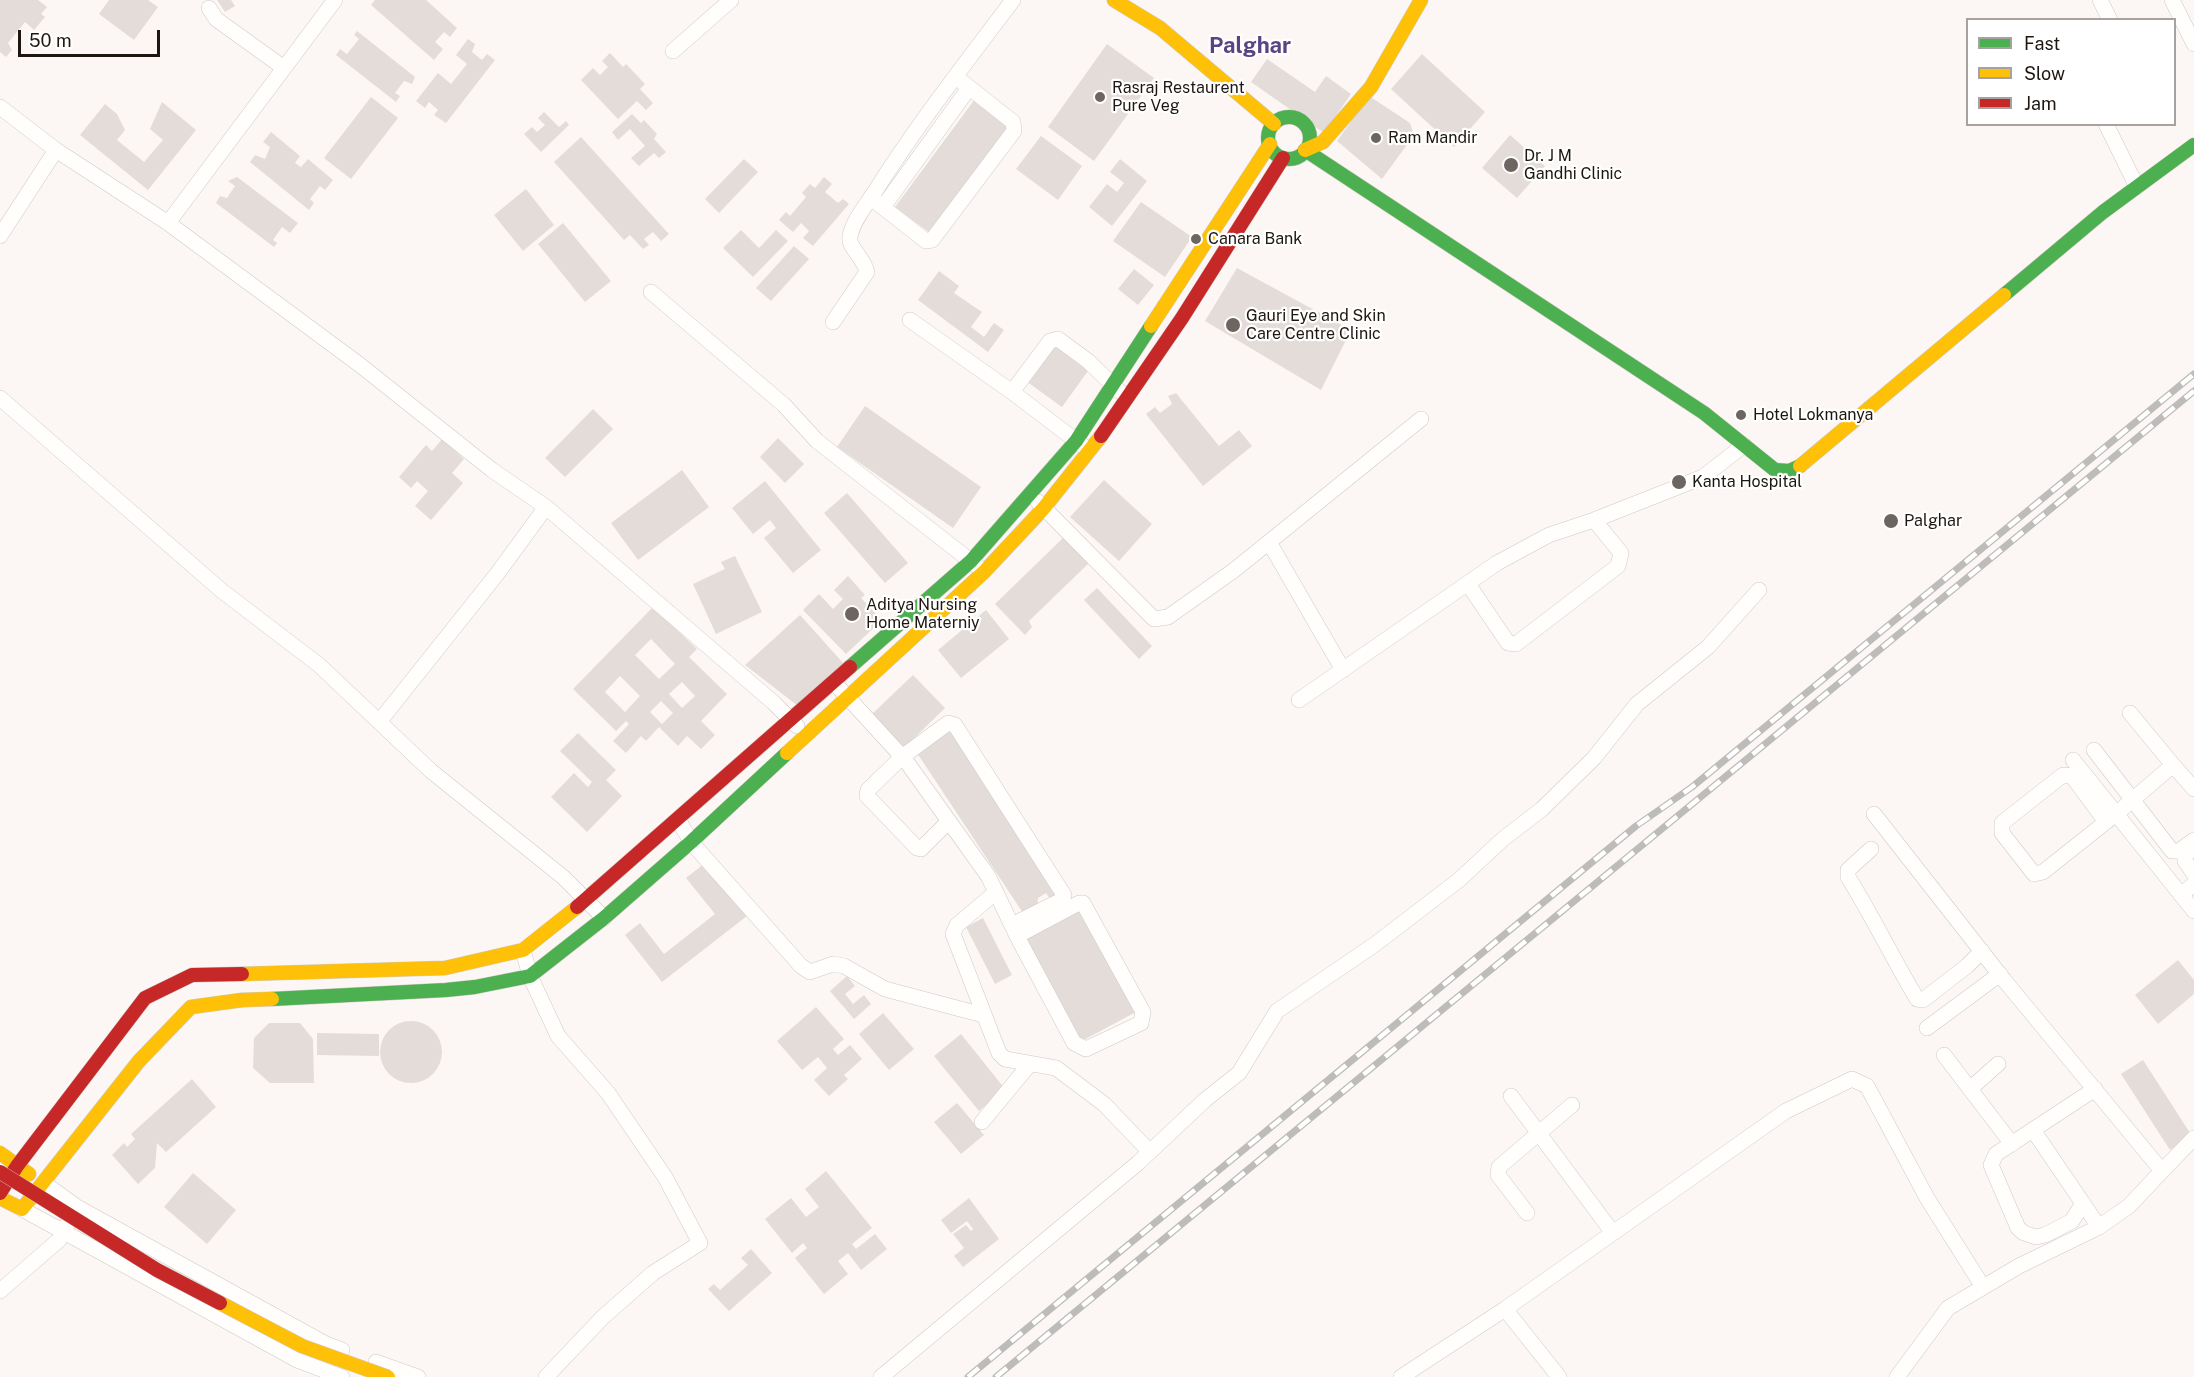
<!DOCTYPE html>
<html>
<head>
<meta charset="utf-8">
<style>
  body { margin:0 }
  #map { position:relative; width:2194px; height:1377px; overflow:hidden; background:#fcf7f4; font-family:"Public Sans",sans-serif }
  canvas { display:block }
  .legend { position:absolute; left:1966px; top:18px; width:210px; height:108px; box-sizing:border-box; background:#fff; border:2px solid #a5a2a0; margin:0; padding:8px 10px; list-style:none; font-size:18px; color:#1e1711 }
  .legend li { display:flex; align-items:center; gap:12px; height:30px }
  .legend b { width:30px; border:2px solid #a5a2a0 }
  .scale { position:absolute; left:18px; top:30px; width:142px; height:27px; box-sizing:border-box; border:3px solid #1e1711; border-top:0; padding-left:8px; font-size:18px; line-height:21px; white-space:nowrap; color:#1e1711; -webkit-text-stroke:4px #fff; paint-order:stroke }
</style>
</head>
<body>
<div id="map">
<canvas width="2194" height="1377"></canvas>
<ul class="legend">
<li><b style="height:8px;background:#4caf50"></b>Fast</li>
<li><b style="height:8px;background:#ffc107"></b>Slow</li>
<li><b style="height:8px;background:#c62828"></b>Jam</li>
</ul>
<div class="scale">50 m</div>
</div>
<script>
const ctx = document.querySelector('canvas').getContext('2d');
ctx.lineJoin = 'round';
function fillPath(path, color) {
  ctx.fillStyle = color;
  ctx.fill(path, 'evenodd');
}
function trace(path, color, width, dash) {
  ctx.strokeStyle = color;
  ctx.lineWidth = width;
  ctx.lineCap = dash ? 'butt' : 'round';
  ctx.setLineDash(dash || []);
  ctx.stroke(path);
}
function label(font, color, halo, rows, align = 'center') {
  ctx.font = font + ' "Public Sans",sans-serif';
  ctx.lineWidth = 4.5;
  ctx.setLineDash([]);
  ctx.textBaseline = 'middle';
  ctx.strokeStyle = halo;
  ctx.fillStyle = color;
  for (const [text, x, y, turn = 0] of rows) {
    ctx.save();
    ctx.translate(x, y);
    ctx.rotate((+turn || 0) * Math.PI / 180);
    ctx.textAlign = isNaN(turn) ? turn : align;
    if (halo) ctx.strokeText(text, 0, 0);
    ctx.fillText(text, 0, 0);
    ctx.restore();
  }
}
fillPath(new Path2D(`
  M0 0H38L47 7 41 14 45 17 34 30 25 22 8 43 12 50 6 57 0 52Z
  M109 0H148L158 7 134 40 99 14Z
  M217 0H231L235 6 225 12Z
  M375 0H426L457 28 450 37 444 32 435 42 443 49 434 60 371 5Z
  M357 31 415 77 412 84 404 81 395 93 400 96 396 102 336 55 340 49 347 54 359 39 354 35Z
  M468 39 475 44 472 52 482 60 487 54 495 60 446 123 434 115 438 110 429 102 425 108 416 101 438 73 451 84 467 64 456 55Z
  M1107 44 1154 78 1094 161 1048 127Z
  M610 53 623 67 626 64 645 84 640 89 653 103 646 110 637 101 618 119 581 80 593 68 600 75 608 67 602 61Z
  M1422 54 1485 112 1454 147 1391 89Z
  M1267 59 1315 92 1326 76 1351 94 1324 133 1251 82Z
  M1369 96 1410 123 1414 135 1382 179 1337 141Z
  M371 97 398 118 351 179 324 158Z
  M975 99 1011 125 930 233 895 207Z
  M162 102 196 130 148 190 80 135 105 104 117 114 125 130 117 140 144 162 163 140 150 129Z
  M544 112 559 127 566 121 569 125 541 152 524 134 532 127 537 132 545 125 538 118Z
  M632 114 641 123 644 120 657 134 654 139 666 152 659 158 654 153 639 166 631 158 645 146 630 129 618 140 612 132Z
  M271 132 300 156 295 163 301 167 308 159 333 180 325 190 320 186 310 199 314 203 309 210 250 162 255 155 265 159 270 147 263 142Z
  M1510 135 1545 166 1517 198 1482 168Z
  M1041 136 1082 166 1058 200 1016 169Z
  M581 137 669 234 661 241 653 232 644 239 649 245 643 249 630 235 624 240 554 162Z
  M744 159 758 172 719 213 705 199Z
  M1120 159 1147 181 1112 226 1089 207 1107 184 1117 192 1124 183 1110 172Z
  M237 177 298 223 290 233 282 227 273 240 277 243 274 247 216 203 220 196 227 198 235 186 228 181Z
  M824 177 832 184 825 192 838 203 843 199 849 204 813 246 803 238 809 231 801 223 793 232 779 220 786 212 790 216 806 197 802 193 810 184 815 188Z
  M526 189 554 225 523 251 494 215Z
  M1141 202 1192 237 1165 277 1113 241Z
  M563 223 611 281 585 302 538 244Z
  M741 230 759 248 776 230 788 241 753 277 723 248Z
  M794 246 809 259 771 301 756 288Z
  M1237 268 1351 330 1321 390 1205 321Z
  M1134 269 1154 285 1138 305 1118 289Z
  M939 271 959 286 954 293 982 312 971 327 984 337 994 323 1004 330 988 352 918 300Z
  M1052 344 1088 371 1062 407 1026 381Z
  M1176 393 1219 446 1239 430 1252 446 1203 486 1146 414 1155 407 1160 413 1172 404 1168 396Z
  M865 406 981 487 953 528 837 447Z
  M593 409 613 429 565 477 545 458Z
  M778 438 804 464 785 483 760 457Z
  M442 439 464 459 452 473 463 483 431 520 415 506 428 491 417 481 411 488 399 477 426 445 432 451Z
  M682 470 709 507 638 560 611 523Z
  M1104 480 1152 524 1119 561 1070 517Z
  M765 481 821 550 793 573 764 538 776 528 770 520 753 534 732 508Z
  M847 493 908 563 885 583 824 513Z
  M1064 537 1089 563 1029 621 1032 627 1025 635 995 604Z
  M735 556 762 612 716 634 693 584 725 569 721 562Z
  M848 576 865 595 861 598 882 620 846 654 803 610 819 594 833 609 843 599 834 590Z
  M1097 588 1152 646 1139 659 1084 600Z
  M653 607 697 649 689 657 727 694 701 721 715 735 701 749 687 736 678 746 659 727 646 741 641 736 626 753 613 741 629 724 626 721 616 731 573 689ZM651 639 675 664 659 679 635 655ZM620 676 640 696 625 712 605 692ZM682 682 695 696 682 708 669 694ZM661 701 673 713 662 724 650 712Z
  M986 610 1009 639 961 678 938 650Z
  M800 615 844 664 798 706 745 665Z
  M913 675 945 708 903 749 871 715Z
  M950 728 1061 896 1051 900 1046 893 1038 898 1037 907 1025 916 915 750Z
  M578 733 616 770 606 780 622 796 587 832 551 797 574 773 588 787 592 782 560 751Z
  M705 863 747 916 662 982 625 935 640 923 664 954 715 914 686 878Z
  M1081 908 1136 1012 1078 1043 1023 939Z
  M983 918 1012 975 995 984 966 927Z
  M2178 960 2194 980V994L2158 1024 2135 995Z
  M847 976 855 986 845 994 853 1004 864 995 871 1004 854 1019 830 991Z
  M816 1007 844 1039 833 1049 838 1055 850 1045 862 1059 844 1075 848 1079 829 1096 814 1080 827 1068 818 1057 802 1070 777 1041Z
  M883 1013 914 1049 889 1070 859 1034Z
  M380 1052a31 31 0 1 1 62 0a31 31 0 1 1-62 0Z
  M269 1023H300L313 1039 314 1083H270L253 1068 254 1038Z
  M317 1033 379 1034V1056L317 1055Z
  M961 1034 1005 1089 979 1111 934 1056Z
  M2143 1060 2192 1136 2170 1150 2121 1074Z
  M192 1079 216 1107 166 1152 157 1143 155 1168 138 1184 112 1155 124 1143 127 1147 135 1139 131 1134Z
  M957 1103 984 1135 961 1154 934 1122Z
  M826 1171 872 1228 852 1244 856 1249 875 1234 887 1249 861 1270 848 1253 838 1261 848 1274 824 1294 795 1258 807 1248 803 1243 792 1253 765 1219 791 1198 806 1217 819 1207 805 1189Z
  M193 1173 236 1210 207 1244 164 1207Z
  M969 1198 999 1239 963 1267 954 1256 964 1248 953 1234 966 1225 971 1231 973 1229 967 1221 951 1233 941 1220Z
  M751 1249 772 1273 729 1311 708 1289 714 1284 720 1290 748 1265 741 1258Z`), '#e4dcd9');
const street = new Path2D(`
  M2100 0 2110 20
  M2172 0 2194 44
  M209 8 216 19 284 68
  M673 51 731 0
  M0 107 56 150
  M2106 124 2137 187
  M871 198 926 241 932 240 1014 131 1013 122 956 77
  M883 207 969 88
  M168 223 360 365 492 470 546 507 774 703 797 726
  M0 236 56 150 168 223 335 0
  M651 292 784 405 817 441 977 566
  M910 320 1012 392 1083 446
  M833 322 867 272C864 258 848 247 850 237 852 222 866 205 874 193 916 126 965 64 1013 0
  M1012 392 1050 341 1058 339 1088 361 1119 391
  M0 398 222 591 319 665 431 771 563 877 604 918
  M1038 502 1154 619 1168 617 1233 571 1269 542 1343 670
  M1269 542 1421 419
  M1468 584 1508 643 1516 644 1618 566 1621 553 1594 520
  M840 689 906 761 988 876C999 898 1009 920 1020 942L1074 1043 1086 1049 1141 1023 1143 1012 1083 903H1079L1017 936
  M1299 700 1497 563 1549 535 1594 520 1703 477 1744 445
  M379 722 497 574 546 507
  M2094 750 2172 851H2179L2194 840
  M2073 760 2194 911
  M2173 765 2194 789
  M1874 814 2004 980 2162 1171 2129 1206 2099 1227 2019 1266 1948 1308 1897 1377
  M678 819 691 842 801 966 810 972 833 964 844 966 885 989 983 1015
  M949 821 921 849 917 848 867 796 868 790 902 757 948 723 955 725 1064 895 1062 900 1012 925
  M2106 822 2072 776 2063 775 2002 823V833L2034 874 2043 872 2116 814 2173 765 2130 713
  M2194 848 2185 855V861L2194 874
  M1871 849 1848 870V877C1873 917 1893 959 1917 999L1923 1000 1967 966 1982 951
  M996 892 957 925 953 934 999 1053 1005 1059 1056 1068 1104 1104 1150 1152
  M2181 895 2194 884
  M523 950 530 976 558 1036 608 1093 665 1177 700 1243 653 1273 603 1317 546 1377
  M1927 1028 2000 974
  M1944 1055 2012 1144
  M1970 1089 1998 1064
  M1511 1096 1613 1233
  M982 1122 1030 1064
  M2033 1130 2099 1227
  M2162 1171 2194 1138
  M44 1183 77 1207 326 1344 342 1350
  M2083 1203 2072 1221 2045 1235 2036 1237 2024 1233 2018 1228 1991 1165 1996 1154 2095 1089
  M22 1209 297 1360 342 1377
  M1527 1213 1498 1175 1499 1167 1572 1105
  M0 1291 59 1240 68 1223
  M1505 1309 1559 1377
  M376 1362 418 1377
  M881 1377 1138 1163 1205 1100 1239 1073 1277 1011 1374 945 1459 880 1503 839 1542 809 1594 758 1637 704 1708 647 1759 590
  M1401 1377 1505 1309 1786 1111 1852 1079 1867 1086 1927 1198 1983 1287`);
const fast = new Path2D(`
  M1268 138a21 21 0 1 1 42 0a21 21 0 1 1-42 0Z
  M1305 150 1704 413 1775 470 1789 471 1800 466
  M2004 295 2103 212 2194 145
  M850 667 971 561 1076 441 1151 326
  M272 999 446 990 475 987 530 976 604 918 691 842 787 753`);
const slow = new Path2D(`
  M1114 0 1160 28 1274 124
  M1305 150 1323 142 1371 87 1421 0
  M1151 326 1270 144
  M1800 466 2004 295
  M787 753 984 572 1043 509 1101 436
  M242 974 445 968 523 950 577 907
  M0 1153 29 1174
  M0 1198 22 1209 139 1061 191 1007 242 1000 272 999`);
const jam = new Path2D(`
  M1101 436 1182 318 1283 158
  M577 907 850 667
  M0 1193 17 1166 145 998 192 975 242 974`);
trace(street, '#cfc9c5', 16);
trace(fast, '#cfc9c5', 15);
trace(slow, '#cfc9c5', 15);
trace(jam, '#cfc9c5', 15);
trace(street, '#fffefd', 15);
trace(fast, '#4caf50', 14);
trace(slow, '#ffc107', 14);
trace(jam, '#c62828', 14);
const rail = new Path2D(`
  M968 1377 1636 826 1692 787 2194 374
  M996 1377 2194 391`);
trace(rail, '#bebcbb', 7);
trace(rail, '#fff', 4.5, [14]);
const slowBridge = new Path2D(`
  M220 1303 302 1346 388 1377`);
const jamBridge = new Path2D(`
  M0 1172 157 1270 220 1303`);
trace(slowBridge, '#cfc9c5', 15, []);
trace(jamBridge, '#cfc9c5', 15, []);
trace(slowBridge, '#ffc107', 14);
trace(jamBridge, '#c62828', 14);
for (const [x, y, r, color] of [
  [1100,97,6,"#6c6560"],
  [1376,138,6,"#6c6560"],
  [1511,165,8,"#6c6560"],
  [1196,239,6,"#6c6560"],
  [1233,325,8,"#6c6560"],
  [1741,415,6,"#6c6560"],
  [1679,482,8,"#6c6560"],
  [1891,521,8,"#6c6560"],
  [852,614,8,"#6c6560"]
]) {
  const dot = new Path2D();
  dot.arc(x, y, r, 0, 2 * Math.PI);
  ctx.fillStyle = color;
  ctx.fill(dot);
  trace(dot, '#fff', 2);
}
label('16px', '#1e1711', '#fff', [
  ["Rasraj Restaurent",1112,88],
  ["Pure Veg",1112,106],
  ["Ram Mandir",1388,138],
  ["Dr. J M",1524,156],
  ["Gandhi Clinic",1524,174],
  ["Canara Bank",1208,239],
  ["Gauri Eye and Skin",1246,316],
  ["Care Centre Clinic",1246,334],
  ["Hotel Lokmanya",1753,415],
  ["Kanta Hospital",1692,482],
  ["Palghar",1904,521],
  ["Aditya Nursing",866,605],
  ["Home Materniy",866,623]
], 'left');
label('bold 22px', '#594380', '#fff', [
  ["Palghar",1250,46]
]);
</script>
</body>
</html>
